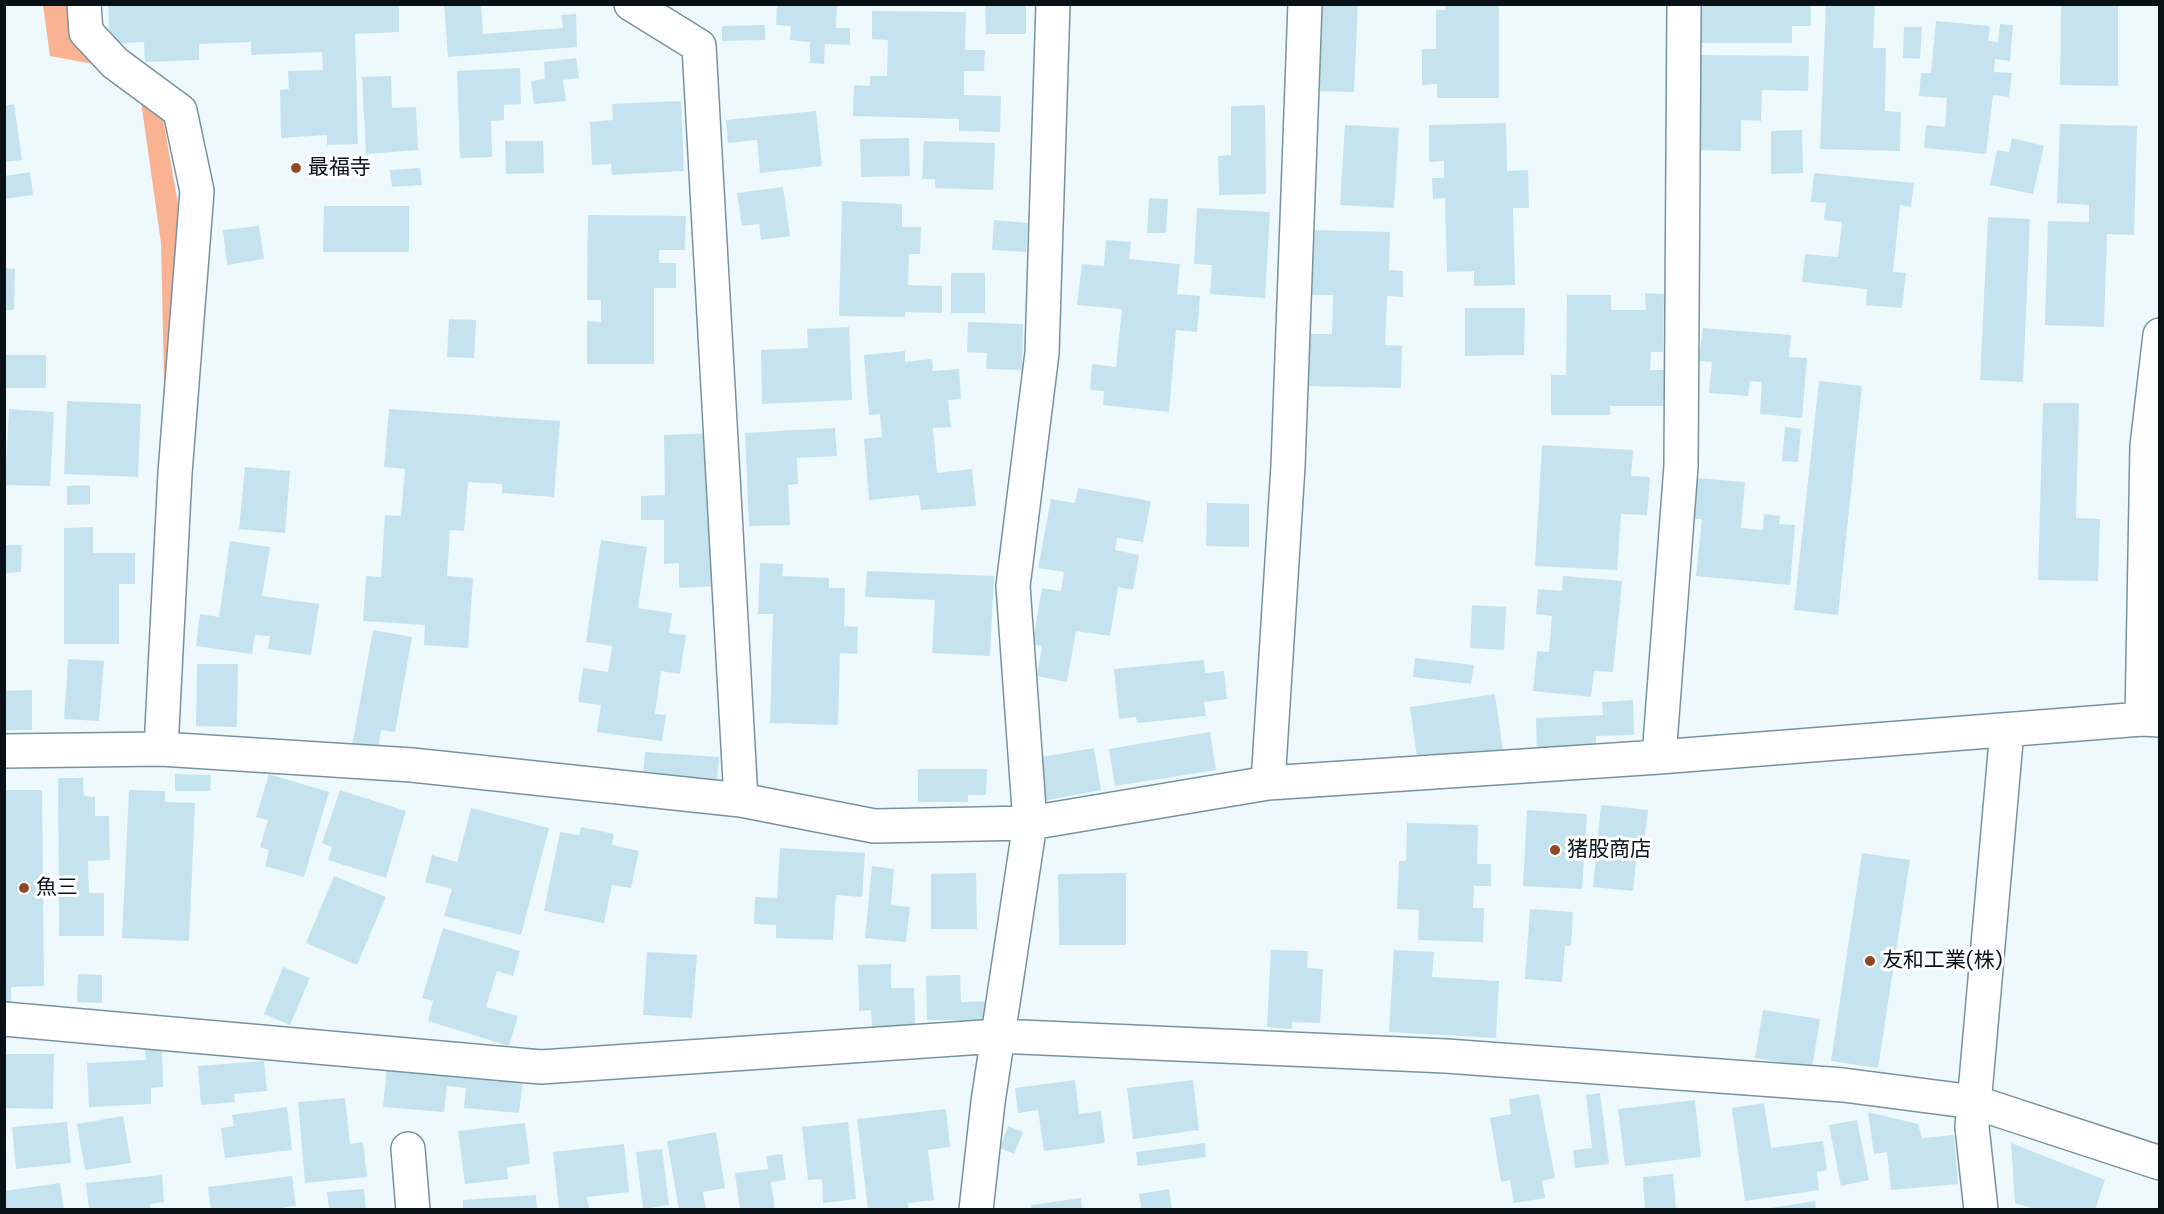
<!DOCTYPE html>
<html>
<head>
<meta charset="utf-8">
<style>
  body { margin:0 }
  #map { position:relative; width:2164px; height:1214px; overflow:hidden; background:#edf9fd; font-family:"DM Sans",sans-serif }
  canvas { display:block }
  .frame { position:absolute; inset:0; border:6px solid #081216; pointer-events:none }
</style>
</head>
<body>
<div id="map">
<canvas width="2164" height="1214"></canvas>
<div class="frame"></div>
</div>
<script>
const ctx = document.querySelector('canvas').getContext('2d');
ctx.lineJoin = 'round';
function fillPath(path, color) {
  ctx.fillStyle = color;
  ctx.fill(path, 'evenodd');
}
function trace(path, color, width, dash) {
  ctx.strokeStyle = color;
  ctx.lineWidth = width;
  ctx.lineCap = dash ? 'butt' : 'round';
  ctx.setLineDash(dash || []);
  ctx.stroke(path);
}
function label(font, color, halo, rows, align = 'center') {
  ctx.font = font + ' "DM Sans","Noto Sans JP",sans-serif';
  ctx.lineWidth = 6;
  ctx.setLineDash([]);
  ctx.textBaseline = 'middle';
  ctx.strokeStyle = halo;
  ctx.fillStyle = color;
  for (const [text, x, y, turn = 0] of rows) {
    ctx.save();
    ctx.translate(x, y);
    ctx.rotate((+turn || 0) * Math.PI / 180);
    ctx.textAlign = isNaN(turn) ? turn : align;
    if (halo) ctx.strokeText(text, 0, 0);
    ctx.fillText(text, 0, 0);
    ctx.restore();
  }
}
fillPath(new Path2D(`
  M43 5H70L109 67 50 56Z
  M141 101H160L184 238 185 382 164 380 161 243Z`), '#f9b292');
fillPath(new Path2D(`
  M108 4H399V32L355 34 358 144 327 145V135L281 138 280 90 289 89 288 71 323 70 322 52 251 55V42L199 44V60L145 62 144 42 110 44Z
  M444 4H481L483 34 563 28 561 15 576 14 577 47 448 57Z
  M777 4H837L836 28H850V45L825 44 824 64 810 63V42L790 40 791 26 776 25Z
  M1318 4H1358L1354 92 1314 91Z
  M1445 4H1499V98H1437V84L1422 85V49H1436V10H1445Z
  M1699 4H1811V26H1792V43H1698Z
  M1826 4H1875L1873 48H1886L1885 111 1901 112 1900 151 1820 149Z
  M2061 4H2118V86L2060 85Z
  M985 5H1026V34H986Z
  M872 11 966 12 965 50H985L984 71H964V95L1001 96 1000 132 959 131V119L853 116 854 85 870 86V76H887L888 40 872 39Z
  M1936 21 1990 26 1988 41 1998 42 2000 24 2013 25 2010 61 1995 59 1994 72 2012 73 2009 97 1993 95 1986 154 1924 148 1926 125 1945 127 1947 98 1919 96 1921 73H1931Z
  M765 25V40L722 41V26Z
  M1904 27H1922L1920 59 1903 58Z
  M1697 55 1809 56 1808 91 1762 90 1761 121 1741 120V151L1696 150Z
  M576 58 579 78 563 80 566 101 534 104 531 81 545 79 544 62Z
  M520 68 521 104 504 105V120L491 121 492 157 460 158 457 71Z
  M391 76 392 108 416 107 418 150 366 154 362 77Z
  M681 101 684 171 612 175 611 164 592 165 590 122 613 120 612 104Z
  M14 104 22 160 4 162V106Z
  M1265 105 1266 194 1219 195 1218 156 1231 155V106Z
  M816 111 822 166 760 173 757 140 728 143 726 120Z
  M1506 123 1507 171 1528 170 1529 208H1513L1515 285 1474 286V271L1447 272 1445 198 1433 199 1432 178H1444V161L1429 162V125Z
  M2060 124 2137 126 2134 235 2107 234 2104 327 2045 325 2048 221 2089 222V205L2057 203Z
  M1345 125 1399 128 1394 208 1340 205Z
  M1802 130 1803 173 1771 174V131Z
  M909 138 910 176 861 177 860 139Z
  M2012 138 2044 146 2033 194 1990 185 1997 150 2009 152Z
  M505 141H543L544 173 506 174Z
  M924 141 995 143 993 190 935 188V179H922Z
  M420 168 422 185 392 187 390 170Z
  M30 172 33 195 4 199V176Z
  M1814 173 1914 183 1911 207 1900 205 1893 272 1906 273 1902 308 1866 305 1867 289 1802 282 1805 254 1838 257 1842 222 1824 220 1826 203 1811 202Z
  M783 187 790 236 761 240 759 224 742 226 737 193Z
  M1149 198 1168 199 1166 233H1147Z
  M842 201 902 204V227H921L920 254H909L908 285 942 286V313L905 312V317L839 316Z
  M324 206H409V252H323Z
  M1197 208 1270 212 1265 298 1210 294 1212 265 1194 264Z
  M588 215 686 216 685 250H659V263H676V288H654V364H587V321L601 322V300H587Z
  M1988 217 2030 219 2023 382 1980 380Z
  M994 220 1028 223 1026 252 992 250Z
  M259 226 264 259 227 265 223 230Z
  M1311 230 1390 232 1389 270 1403 271V297L1387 296 1385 345 1402 346 1401 388 1306 386 1308 334H1332L1333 295H1309Z
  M1106 240 1131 242 1129 259 1180 264 1177 294 1200 296 1197 332 1176 330 1169 412 1103 405 1104 391 1090 390 1092 364 1116 367 1122 309 1077 305 1082 264 1104 266Z
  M4 268 15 269 14 310H4Z
  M951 273H985V313H951Z
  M1645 293 1664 294 1663 352H1651L1650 370H1667V406H1610V415H1551V375H1566L1567 295H1611V310H1646Z
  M1465 308H1525L1524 355 1465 356Z
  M449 319 476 320 474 358 447 357Z
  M968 322 1023 324 1022 370 986 369 987 353 967 352Z
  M849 327 852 400 762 404 761 350 808 348 807 329Z
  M1703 328 1791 335 1789 357 1807 358 1802 418 1760 414 1762 382 1750 381 1748 396 1709 393 1712 362 1699 361Z
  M905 351V362L932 359 933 371 959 369 961 399 948 400 951 427 933 428 937 473 972 469 976 506 921 510 919 495 869 500 864 439 882 437 880 414 869 415 864 355Z
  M4 355H46V388H4Z
  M1819 381 1862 386 1838 615 1794 610Z
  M67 401 141 404 138 477 64 474Z
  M2043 403H2079L2076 518 2100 519 2098 581 2038 580Z
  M9 409 54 412 50 486 5 485Z
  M389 409 560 421 554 497 502 493V484L468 482 464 531 450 530 447 576 473 578 468 648 424 645 425 625 363 621 366 576 381 577 385 515 401 516 405 469 384 467Z
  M1785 427 1801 429 1798 462 1782 461Z
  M835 428 837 456 797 458 798 484 788 485 790 525 749 526 745 433Z
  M715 433 718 586 679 588V563L664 564V520H641V496L665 495 664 435Z
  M1542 445 1633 450 1631 476 1650 477 1647 515 1621 514 1617 570 1535 566Z
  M245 467 290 471 285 533 239 529Z
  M1696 478 1745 482 1741 528 1763 530 1764 514 1780 516 1779 524 1795 525 1790 585 1696 576 1702 519H1692Z
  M90 485V504L67 505V486Z
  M1078 488 1151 501 1143 542 1117 538 1115 550 1139 555 1133 590 1118 587 1110 636 1076 631 1067 682 1037 676 1042 646 1032 645 1042 588 1061 591 1064 572 1038 568 1051 499 1075 503Z
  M1207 503 1249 504V547L1206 546Z
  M93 527V553H135V584H119V644H64V528Z
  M601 540 647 547 638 608 672 613 669 633 686 635 680 674 661 671 655 714 666 715 662 741 597 732 601 705 578 702 583 668 608 672 612 646 586 642Z
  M230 541 270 547 262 596 319 604 311 655 268 649 270 636 255 635 252 654 196 646 200 614 219 617Z
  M4 545H22L21 572 4 573Z
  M760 563 783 564 782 576 829 578V588H845L844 626 858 627 857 654 840 653 838 725 770 723 773 614H758Z
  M867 571 994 576 990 656 932 653 935 600 865 597Z
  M1563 576 1622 581 1613 672 1594 671 1591 697 1533 691 1537 651 1549 652 1552 616 1536 614 1538 589 1562 591Z
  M1472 605 1506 607 1504 650 1470 648Z
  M373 630 412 637 395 732 381 730 378 751 352 746Z
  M1415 658 1474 665 1471 684 1413 677Z
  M68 659 104 661 99 721 64 719Z
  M1204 660 1205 673 1224 671 1227 699 1204 702 1206 716 1137 723 1136 717 1119 719 1114 669Z
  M197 664H238L237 727 196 726Z
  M32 690V730H4V691Z
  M1495 694 1503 751 1418 764 1410 707Z
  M1633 700 1634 735 1596 736V751L1537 754 1536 718 1603 715 1602 702Z
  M1210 732 1216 770 1115 786 1109 749Z
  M1094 748 1101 790 1043 801 1035 758Z
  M645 752 719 757 717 781 643 776Z
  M918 769H987L986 795H968V802H918Z
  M175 774 211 775 210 791H175Z
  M269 774 329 792 304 877 265 866 269 850 260 847 268 820 256 817Z
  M58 778H83L84 796 95 797V816H109L110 860 88 861 89 893H104V936H59Z
  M4 790H42L44 986 11 987V1007H4Z
  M129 790 165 791V802L195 803 189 941 122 938Z
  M340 790 406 811 386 878 328 860 332 847 322 843Z
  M1601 805 1648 810 1643 852 1637 851 1633 891 1593 887Z
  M471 808 549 828 521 935 444 916 452 889 425 882 432 855 457 862Z
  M1527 810 1587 814 1582 889 1523 886Z
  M1407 823 1478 825 1477 864H1491V886H1474L1473 908H1484L1483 942 1418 940 1419 910 1397 909 1399 861H1406Z
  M581 827 614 834 612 845 639 851 631 888 612 885 604 923 544 911 560 832 579 835Z
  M780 848 865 853 862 897 836 895 833 940 776 938V925L754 924 755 897 777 898Z
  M1862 853 1910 860 1878 1068 1831 1061Z
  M872 866 894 869 891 905 910 907 906 942 865 938Z
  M976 873 977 929H931V874Z
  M1126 873V945H1059L1058 874Z
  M334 876 386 897 357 965 306 943Z
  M1530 909 1573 912 1571 946H1565L1562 982 1525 979Z
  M443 928 520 951 513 976 497 971 486 1007 518 1016 509 1046 428 1021 433 1001 422 998Z
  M1271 950 1308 951 1307 968 1323 969 1320 1023 1292 1022V1029L1267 1027Z
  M1394 950 1434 952 1432 977 1499 981 1496 1038 1389 1032Z
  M647 952 697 955 692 1018 643 1015Z
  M891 964V988H914L915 1025 872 1027 871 1010 859 1011 858 965Z
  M283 967 310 978 290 1025 264 1014Z
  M78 974 102 975V1003L77 1002Z
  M960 975 961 1002 991 1001V1029L959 1030V1020H927L926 976Z
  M1763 1010 1820 1019 1812 1068 1755 1058Z
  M145 1049H162L163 1087 151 1088V1104L89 1107 87 1063 146 1060Z
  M4 1054H54L53 1109 4 1108Z
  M264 1061 267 1091 234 1094 235 1102 201 1105 198 1066Z
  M387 1067 523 1079 519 1113 464 1108 466 1088 447 1086 444 1112 383 1107Z
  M1075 1080 1079 1114 1101 1111 1105 1143 1044 1151 1038 1110 1018 1113 1015 1088Z
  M1193 1080 1199 1130 1133 1139 1127 1088Z
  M1600 1093 1609 1164 1575 1168 1573 1150 1592 1148 1586 1095Z
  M1539 1094 1555 1178 1542 1181 1545 1198 1514 1203 1510 1180 1501 1182 1490 1118 1511 1114 1509 1099Z
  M345 1098 350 1144 363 1142 367 1177 305 1183 298 1102Z
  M1695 1100 1701 1157 1625 1166 1618 1109Z
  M1764 1103 1771 1148 1823 1141 1827 1170 1817 1172 1819 1190 1745 1201 1732 1108Z
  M287 1107 292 1150 225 1158 221 1128 234 1126 232 1115Z
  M946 1109 950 1147 928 1150 934 1200 908 1203 909 1210H868L857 1119Z
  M1868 1112 1918 1124 1922 1138 1954 1135 1958 1184 1891 1190 1887 1152 1874 1154Z
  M123 1116 131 1163 85 1170 77 1124Z
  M1857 1120 1869 1180 1841 1186 1829 1125Z
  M67 1122 71 1163 16 1169 12 1127Z
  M848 1122 856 1199 823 1203 822 1179 808 1180 802 1127Z
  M525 1123 530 1164 507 1167 508 1179 465 1184 458 1131Z
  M1008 1126 1023 1132 1014 1154 1000 1148Z
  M716 1132 725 1188 703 1192 706 1210H679L667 1141Z
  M1205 1143 1206 1157 1138 1166 1136 1152Z
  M2011 1143 2105 1180 2095 1210H2038L2015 1203Z
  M624 1144 629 1192 587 1197 589 1209 559 1210 553 1152Z
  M662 1149 669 1205 643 1209 636 1152Z
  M782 1154 786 1180 771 1182 775 1210H740L735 1173 768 1169 766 1156Z
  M1673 1174 1676 1208 1645 1210 1643 1177Z
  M162 1175 164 1202 150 1204 151 1210H89L86 1183Z
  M292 1176 296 1206 284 1207V1210H211L208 1187Z
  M60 1183 64 1210H4V1191Z
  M364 1189 366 1210H329L327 1192Z
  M1169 1189 1172 1210H1135L1141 1207 1139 1194Z
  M536 1195 537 1210H463V1200Z
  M1081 1198 1082 1210H1032L1031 1205Z
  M1815 1201 1816 1210H1771V1208Z`), '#c5e3ee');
const minor = new Path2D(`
  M84 4 86 32 115 63 180 111 197 191 175 473 161 749
  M631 4 699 46 741 800
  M2142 719 2147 446 2160 335
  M4 751 161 749 412 765 741 800 874 826 1030 823 1268 783 1659 757 2142 719 2160 720
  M1659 757 1681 466 1684 4
  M1268 783 1288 466 1305 4
  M4 1019 541 1067 998 1036 1446 1056 1843 1085 1974 1102 2160 1163
  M408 1149 413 1210
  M976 1210 988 1102 1030 823 1013 586 1042 353 1053 4
  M1981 1210 1972 1127 2007 730`);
trace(minor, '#76939d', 36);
trace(minor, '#fff', 33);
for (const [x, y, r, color] of [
  [296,168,6,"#904926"],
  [1555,850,6,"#904926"],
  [24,888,6,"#904926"],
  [1870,961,6,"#904926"]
]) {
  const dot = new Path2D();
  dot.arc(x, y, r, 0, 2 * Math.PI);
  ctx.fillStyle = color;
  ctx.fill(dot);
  trace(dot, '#fff', 2);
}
label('21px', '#081216', '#fff', [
  ["最福寺",308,168],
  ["猪股商店",1567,850],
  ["魚三",36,888],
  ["友和工業(株)",1882,961]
], 'left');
</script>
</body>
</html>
